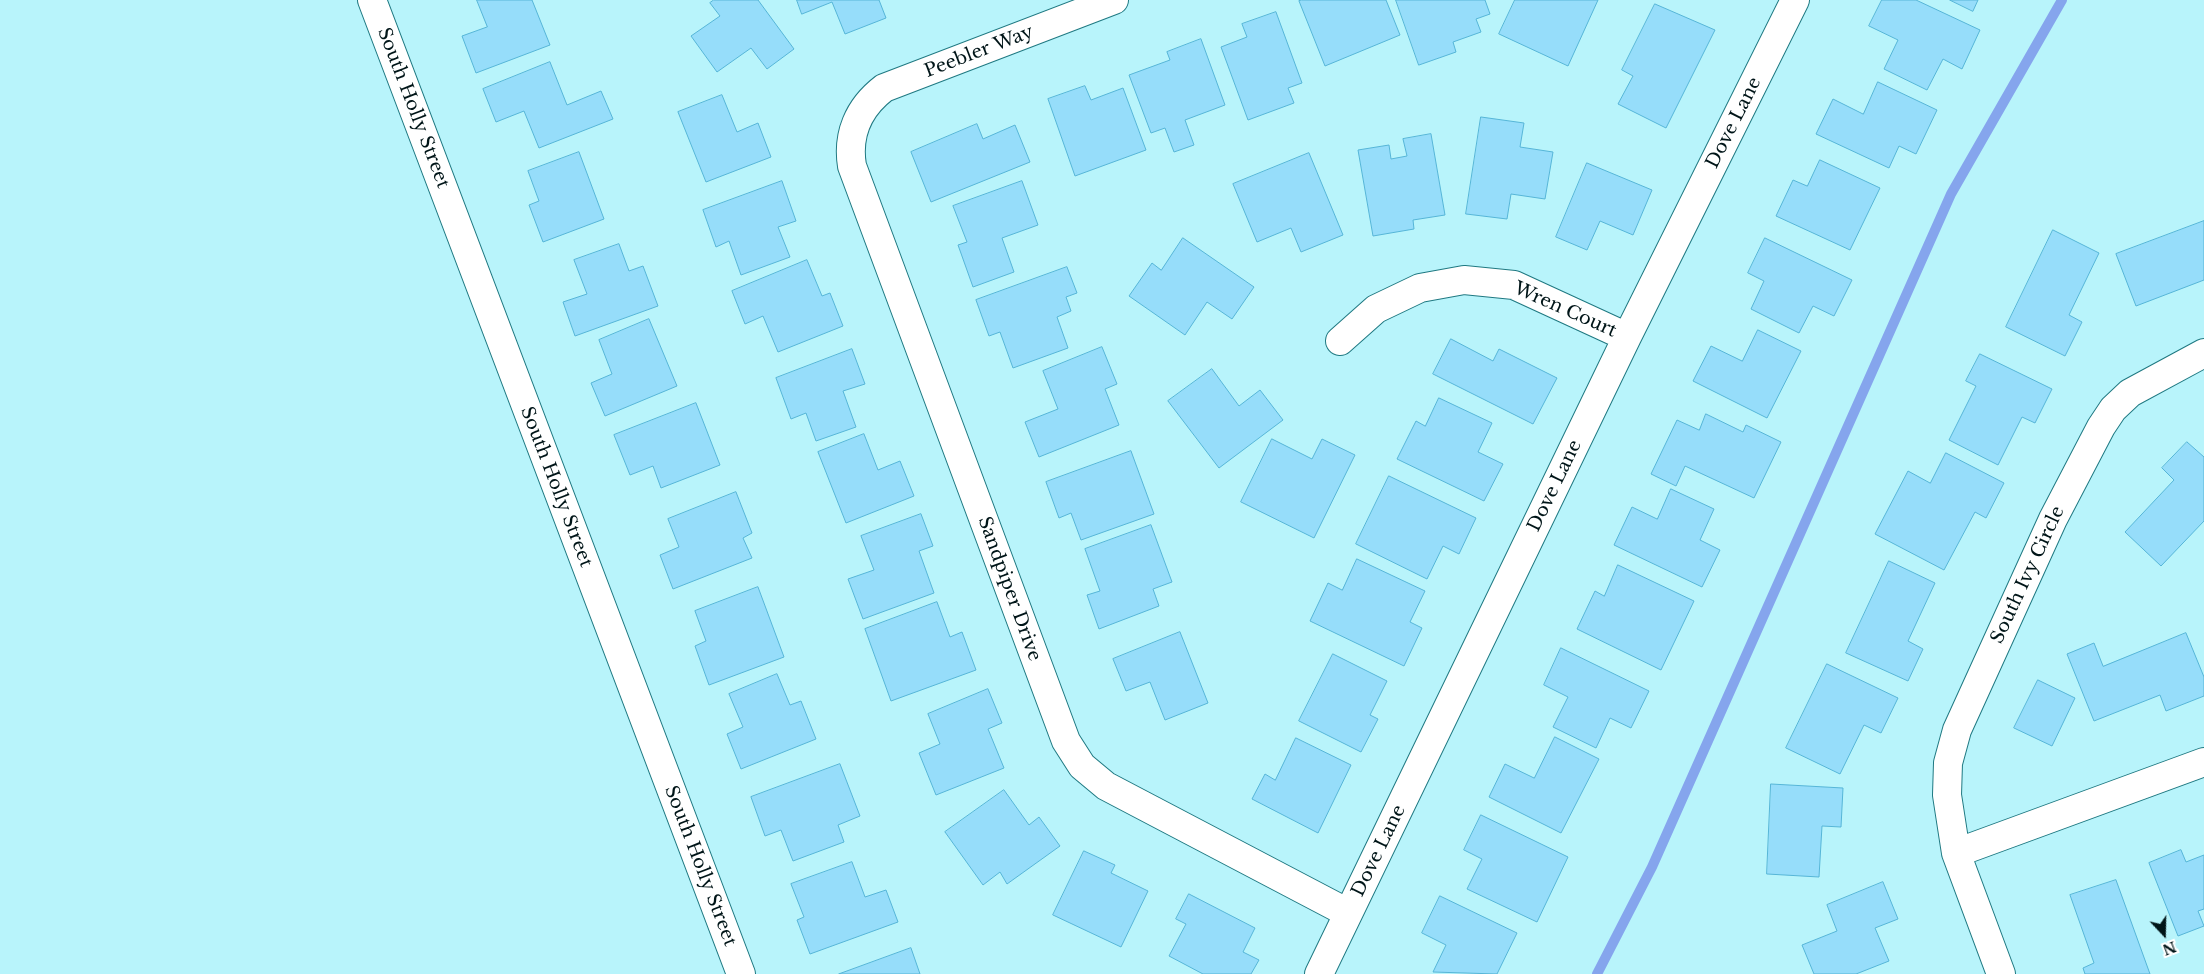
<!DOCTYPE html>
<html>
<head>
<meta charset="utf-8">
<style>
  body { margin:0 }
  #map { position:relative; width:2204px; height:974px; overflow:hidden; background:#b8f4fb; font-family:"Libre Baskerville",serif }
  canvas { display:block }
  .north { position:absolute; left:2139px; top:909px; width:50px; height:50px; -webkit-text-stroke:4px #fff; paint-order:stroke; rotate:159deg; font-size:14px; font-weight:700; line-height:20px; text-align:center; color:#001518 }
  .north::after { content:''; display:block; margin:auto; width:18px; height:22px; background:#001518; clip-path:polygon(50% 0,100% 100%,50% 72%,0 100%) }
</style>
</head>
<body>
<div id="map">
<canvas width="2204" height="974"></canvas>
<div class="north">N</div>
</div>
<script>
const ctx = document.querySelector('canvas').getContext('2d');
ctx.lineJoin = 'round';
function trace(path, color, width, dash) {
  ctx.strokeStyle = color;
  ctx.lineWidth = width;
  ctx.lineCap = dash ? 'butt' : 'round';
  ctx.setLineDash(dash || []);
  ctx.stroke(path);
}
function fillPath(path, color) {
  ctx.fillStyle = color;
  ctx.fill(path, 'evenodd');
}
function label(font, color, halo, rows, align = 'center') {
  ctx.font = font + ' "Libre Baskerville",serif';
  ctx.lineWidth = 4.5;
  ctx.setLineDash([]);
  ctx.textBaseline = 'middle';
  ctx.strokeStyle = halo;
  ctx.fillStyle = color;
  for (const [text, x, y, turn = 0] of rows) {
    ctx.save();
    ctx.translate(x, y);
    ctx.rotate((+turn || 0) * Math.PI / 180);
    ctx.textAlign = isNaN(turn) ? turn : align;
    if (halo) ctx.strokeText(text, 0, 0);
    ctx.fillText(text, 0, 0);
    ctx.restore();
  }
}
trace(new Path2D(`
  M1597 974 1652 867 1951 194 2062 0`), '#85a5ed', 10);
const building = new Path2D(`
  M477 0H532L550 45 476 73 462 36 487 27Z
  M714 0H758L794 49 767 69 751 48 717 72 691 36 720 16 710 3Z
  M797 0H879L886 18 845 34 832 2 802 14Z
  M1302 0H1386L1400 35 1325 66 1299 1Z
  M1396 0H1485L1490 14 1476 19 1481 32 1453 42 1456 52 1419 65Z
  M1515 0H1598L1568 66 1499 34Z
  M1882 0H1916L1980 30 1962 69 1943 59 1927 90 1884 69 1898 40 1869 26Z
  M1950 0H1978L1973 11Z
  M1655 4 1715 30 1666 128 1618 104 1633 76 1622 70Z
  M1276 12 1302 83 1288 88 1294 103 1248 120 1221 47 1247 37 1242 24Z
  M1201 39 1225 105 1185 120 1194 145 1174 152 1165 128 1151 133 1129 75 1170 60 1167 52Z
  M550 62 567 105 601 91 613 119 539 148 524 111 496 122 483 89Z
  M1878 82 1937 110 1916 154 1899 146 1889 168 1816 134 1833 99 1863 114Z
  M1085 86 1091 100 1123 88 1146 150 1075 176 1048 99Z
  M722 95 737 132 758 123 771 157 706 182 678 112Z
  M1481 117 1524 123 1520 147 1553 152 1545 199 1511 194 1507 219 1466 214Z
  M977 124 983 139 1015 125 1030 162 931 202 911 152Z
  M1431 134 1445 215 1413 220 1414 229 1373 236 1358 150 1389 145 1391 159 1407 156 1403 139Z
  M579 152 604 219 543 242 529 205 539 201 528 171Z
  M1309 153 1343 235 1301 252 1291 228 1257 242 1233 184Z
  M1820 160 1880 188 1850 250 1776 216 1793 180 1807 186Z
  M1587 163 1652 190 1633 235 1600 221 1587 250 1556 237Z
  M782 181 796 221 778 227 790 257 741 275 729 241 716 247 703 210Z
  M1022 181 1038 225 1002 238 1014 272 973 287 958 245 967 242 953 206Z
  M2204 221V280L2136 306 2116 254Z
  M2053 230 2099 253 2069 315 2082 322 2065 356 2006 327Z
  M1183 238 1254 287 1232 319 1207 302 1185 335 1129 296 1152 263 1161 270Z
  M1765 238 1852 280 1834 316 1813 306 1799 333 1751 309 1764 281 1748 273Z
  M619 244 629 271 643 266 658 306 575 336 563 302 587 294 574 260Z
  M807 260 822 296 830 293 843 326 778 352 763 316 745 324 732 291Z
  M1067 267 1077 293 1066 297 1071 311 1057 317 1068 348 1013 368 1000 332 989 336 976 300Z
  M649 319 677 386 605 416 591 383 612 374 599 340Z
  M1758 330 1801 351 1767 418 1693 381 1711 346 1742 361Z
  M1451 339 1493 361 1499 349 1557 378 1533 424 1433 374Z
  M1102 347 1117 384 1105 389 1119 425 1039 457 1025 422 1058 409 1043 371Z
  M852 349 865 384 843 391 856 427 816 441 806 413 791 419 776 378Z
  M1980 354 2052 389 2035 423 2022 417 1998 465 1949 440 1976 386 1966 381Z
  M1212 369 1239 406 1260 390 1283 420 1219 468 1168 401Z
  M1439 398 1492 423 1478 452 1503 464 1484 501 1397 459 1416 421 1425 426Z
  M696 403 720 465 661 488 653 466 630 475 614 435Z
  M1706 414 1743 432 1746 425 1781 442 1754 498 1685 466 1676 486 1651 474 1677 420 1699 430Z
  M864 434 878 470 900 461 914 496 846 523 818 452Z
  M1272 439 1312 459 1322 439 1355 455 1314 538 1241 502Z
  M2187 442 2204 457V521L2161 566 2125 532 2174 480 2162 468Z
  M1131 451 1154 514 1081 540 1071 513 1059 518 1046 482Z
  M1946 453 2004 483 1986 518 1975 512 1944 570 1875 534 1908 471 1930 483Z
  M1389 476 1476 518 1459 554 1443 546 1427 579 1356 544Z
  M1671 489 1714 509 1700 540 1720 550 1702 587 1614 545 1632 507 1657 519Z
  M736 492 752 533 743 538 752 558 673 589 660 555 679 547 668 519Z
  M921 514 933 546 919 551 934 593 863 619 848 579 874 570 861 536Z
  M1151 525 1172 582 1153 589 1159 606 1099 629 1087 595 1100 591 1085 549Z
  M1357 559 1425 591 1410 622 1422 628 1404 666 1310 621 1328 583 1342 590Z
  M1889 561 1935 583 1908 641 1923 649 1908 681 1846 653Z
  M1618 565 1694 601 1661 670 1577 629 1595 591 1604 596Z
  M758 587 784 657 709 685 695 646 706 641 695 611Z
  M937 602 950 637 962 632 976 670 891 701 865 629Z
  M1180 632 1208 703 1165 720 1150 682 1126 691 1113 659Z
  M2186 633 2204 677V696L2166 711 2160 695 2094 721 2067 654 2094 643 2103 666Z
  M1561 648 1649 691 1631 728 1610 718 1596 748 1553 727 1568 697 1544 685Z
  M1333 654 1387 681 1370 715 1378 719 1361 752 1299 721Z
  M1827 664 1898 698 1881 733 1864 725 1840 774 1786 748Z
  M777 674 790 705 801 701 816 739 741 769 727 734 743 727 729 694Z
  M2038 680 2075 698 2052 746 2014 728Z
  M988 689 1002 723 988 729 1004 768 936 795 919 753 940 744 928 714Z
  M1555 737 1599 759 1561 833 1489 797 1505 764 1534 778Z
  M1296 738 1351 765 1318 833 1252 799 1265 774 1275 780Z
  M840 764 860 816 838 825 844 842 793 861 781 830 765 836 751 797Z
  M1771 784 1843 788 1841 827 1822 826 1819 877 1767 874Z
  M1004 790 1029 825 1039 817 1060 846 1007 884 1000 872 983 885 945 832Z
  M1481 815 1568 857 1537 922 1467 889 1482 859 1464 850Z
  M2181 850 2186 862 2204 855V909L2198 911 2204 926 2178 936 2149 863Z
  M1084 851 1115 865 1111 873 1148 891 1121 947 1053 915Z
  M852 862 865 897 886 890 898 922 810 954 797 920 804 917 791 884Z
  M2116 880 2150 974H2085L2083 968 2094 963 2070 895Z
  M1883 882 1898 919 1875 928 1889 961 1856 974H1814L1802 945 1837 931 1827 905Z
  M1189 894 1255 928 1243 952 1259 960 1251 974H1203L1169 956 1186 924 1176 919Z
  M1440 896 1517 933 1497 974 1433 972 1446 945 1422 933Z
  M911 948 920 974H839Z`);
fillPath(building, '#96ddfa');
trace(building, '#56b5d7', 1);
const street = new Path2D(`
  M372 0 741 974
  M1114 0 884 88C858 108 847 135 852 166L1066 741 1082 766 1106 786 1348 913
  M1340 341 1376 309 1420 288 1464 280 1514 285 1627 337
  M2204 353 2130 393 2113 409 2101 427 2053 519 1957 730 1948 763 1947 795 1956 853 2204 762
  M1956 853 2001 974
  M1319 974 1627 337 1795 0`);
trace(street, '#1f7982', 30);
trace(street, '#fff', 28);
label('18px', '#001518', '#fff', [
  ["Peebler Way",979,52,-21],
  ["South Holly Street",413,108,69],
  ["Dove Lane",1734,123,-63],
  ["Wren Court",1565,310,24],
  ["Dove Lane",1555,486,-64],
  ["South Holly Street",556,487,69],
  ["South Ivy Circle",2028,575,-65],
  ["Sandpiper Drive",1009,589,70],
  ["Dove Lane",1379,851,-64],
  ["South Holly Street",700,866,69]
]);
</script>
</body>
</html>
